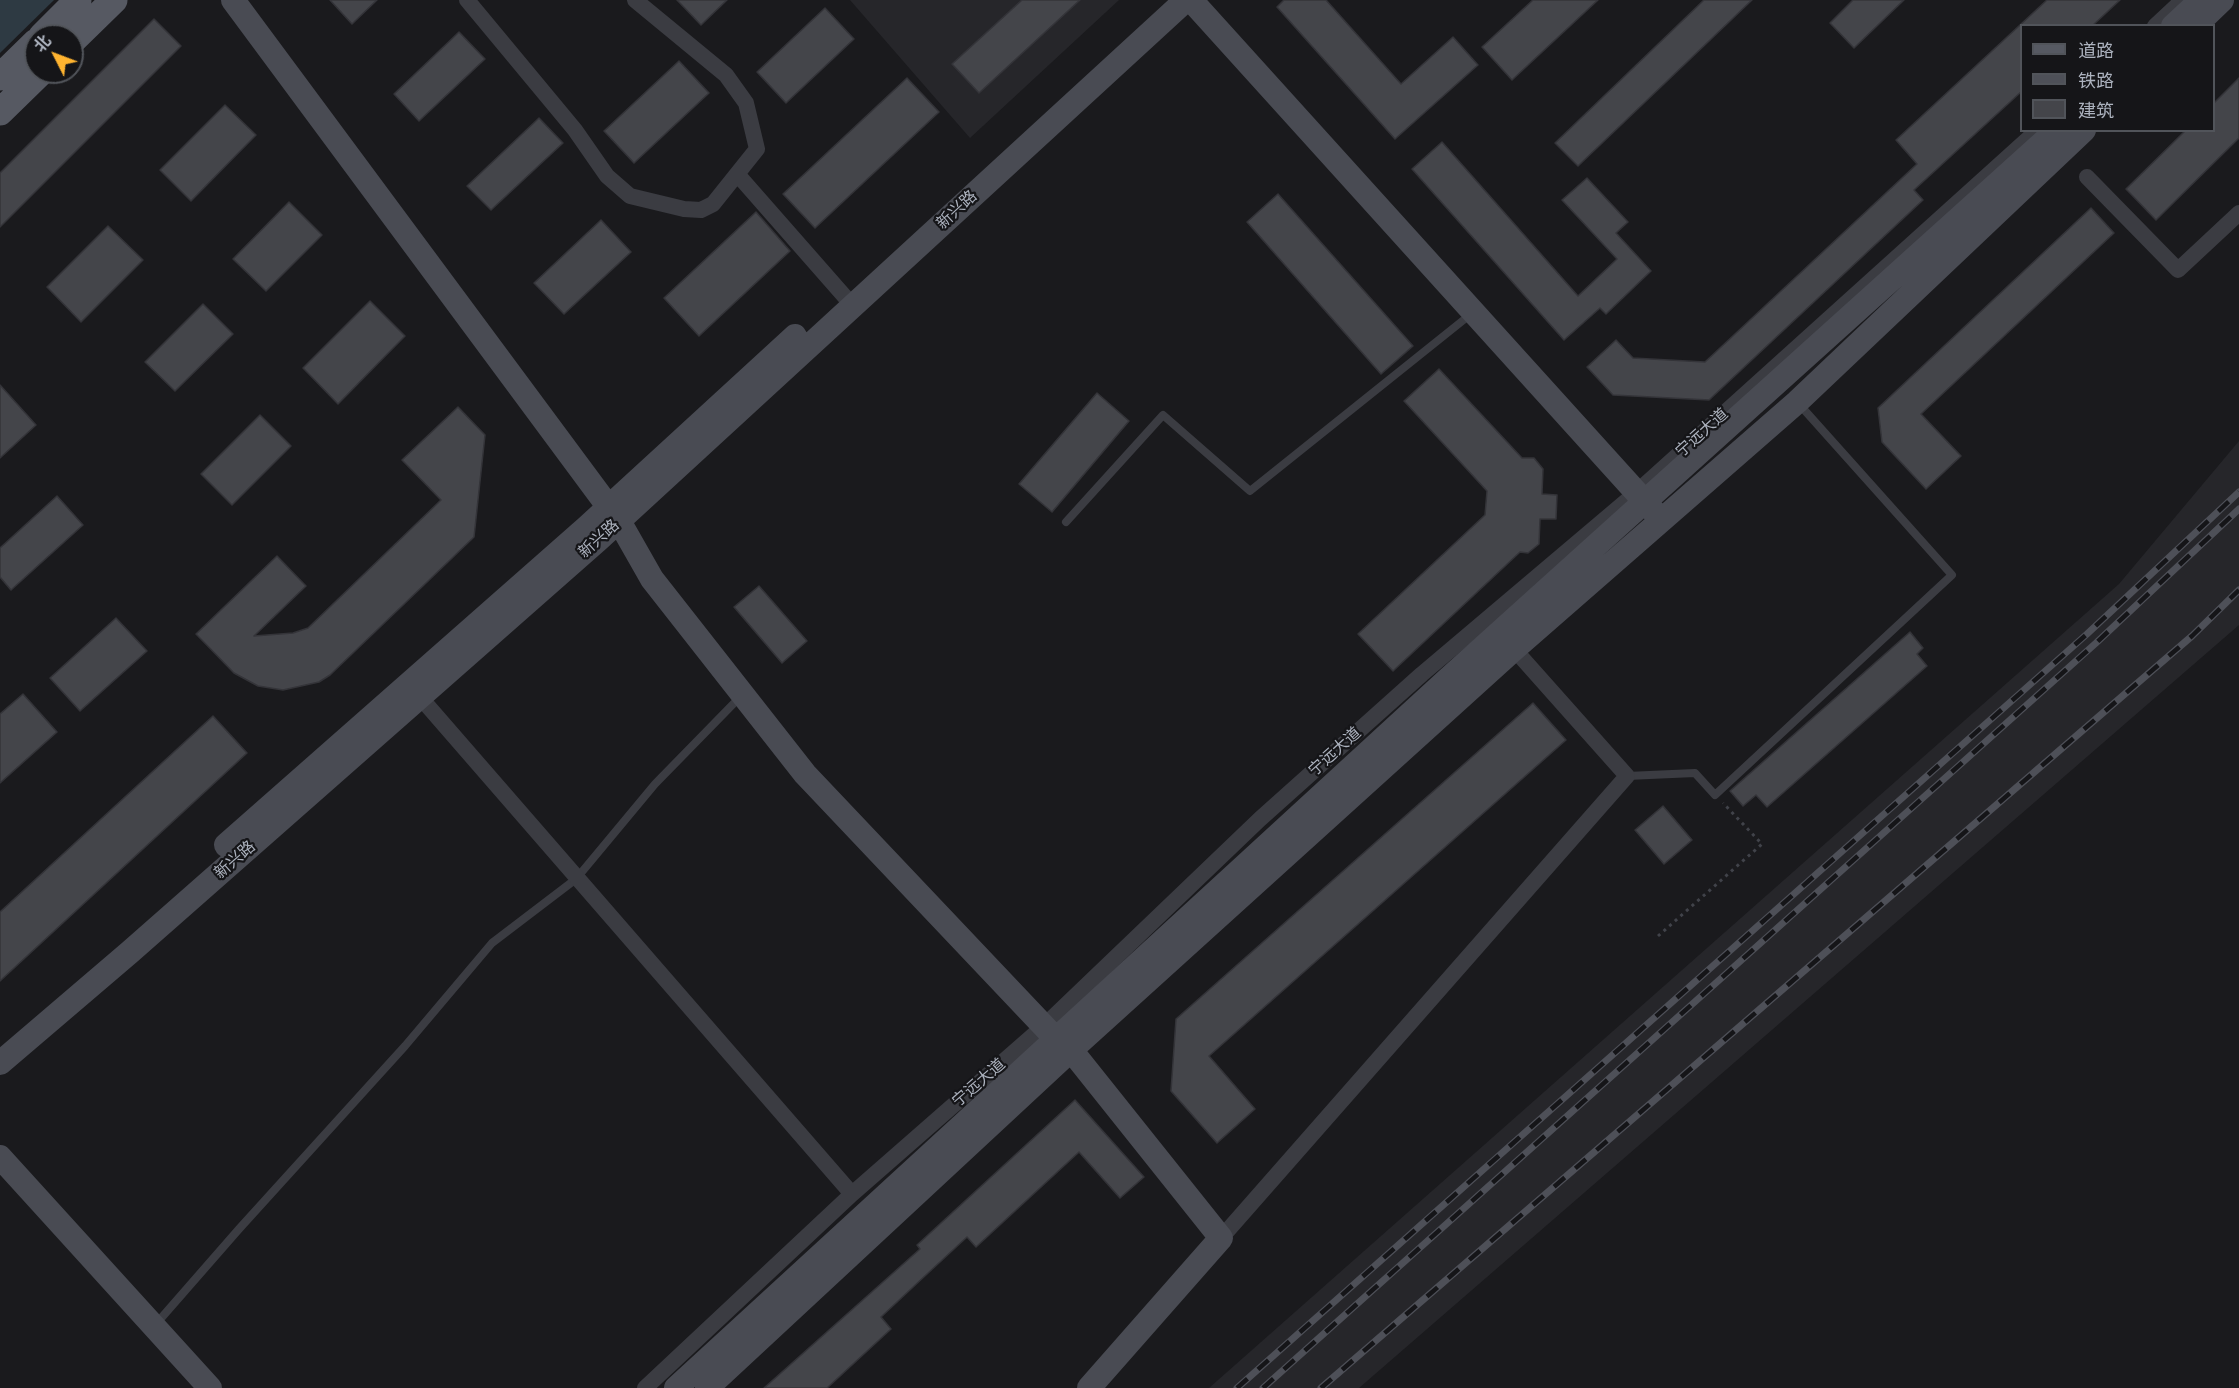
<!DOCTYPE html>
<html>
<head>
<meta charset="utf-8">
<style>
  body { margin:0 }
  #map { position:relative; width:2239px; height:1388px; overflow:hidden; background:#1a1a1d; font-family:"Open Sans","Noto Sans SC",sans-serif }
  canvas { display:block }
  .legend { position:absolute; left:2020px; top:24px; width:195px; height:108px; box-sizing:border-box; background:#151518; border:2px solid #51545a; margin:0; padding:8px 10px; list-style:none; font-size:18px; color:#acb2be }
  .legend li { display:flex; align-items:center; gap:12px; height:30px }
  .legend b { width:30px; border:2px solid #51545a }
  .north { position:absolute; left:24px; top:24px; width:60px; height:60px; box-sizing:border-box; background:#151518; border:2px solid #51545a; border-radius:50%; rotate:312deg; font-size:16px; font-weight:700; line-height:24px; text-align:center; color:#acb2be }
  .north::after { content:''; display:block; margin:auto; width:21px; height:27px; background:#ffb430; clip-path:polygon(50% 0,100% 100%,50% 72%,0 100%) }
</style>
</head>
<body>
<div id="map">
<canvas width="2239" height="1388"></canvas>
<ul class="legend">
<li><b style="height:8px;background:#565962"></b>道路</li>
<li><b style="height:8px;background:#4e5058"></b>铁路</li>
<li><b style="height:16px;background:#44454a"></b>建筑</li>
</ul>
<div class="north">北</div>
</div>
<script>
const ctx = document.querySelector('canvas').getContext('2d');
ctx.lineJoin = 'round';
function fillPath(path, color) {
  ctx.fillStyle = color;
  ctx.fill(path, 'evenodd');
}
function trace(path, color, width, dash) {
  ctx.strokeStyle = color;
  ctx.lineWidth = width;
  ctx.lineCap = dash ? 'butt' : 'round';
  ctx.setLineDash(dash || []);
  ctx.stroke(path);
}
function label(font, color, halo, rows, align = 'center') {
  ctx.font = font + ' "Open Sans","Noto Sans SC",sans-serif';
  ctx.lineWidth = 4.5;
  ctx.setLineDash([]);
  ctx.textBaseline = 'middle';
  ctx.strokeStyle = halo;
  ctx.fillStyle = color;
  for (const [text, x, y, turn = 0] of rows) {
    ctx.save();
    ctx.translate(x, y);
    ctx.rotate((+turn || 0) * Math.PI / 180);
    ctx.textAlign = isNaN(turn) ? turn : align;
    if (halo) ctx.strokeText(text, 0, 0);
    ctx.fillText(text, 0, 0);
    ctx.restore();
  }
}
fillPath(new Path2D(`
  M850 0H1119L970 138Z
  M2239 441V625L1359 1388H1209L2119 584Z`), '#26262a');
fillPath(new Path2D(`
  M0 0H54L0 53Z`), '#2e3a43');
const building = new Path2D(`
  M330 0H377L352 24Z
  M677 0H727L701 25Z
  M1022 0H1080L979 93 952 64Z
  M1284 0H1326L1401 84 1453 37 1478 65 1395 139 1277 7Z
  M1533 0H1598L1512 80 1482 47Z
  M1704 0H1752L1578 166 1555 143Z
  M1853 0H1904L1854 48 1830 23Z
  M2047 0H2120L2092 26H2022V91L1914 190 1923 200 1709 400 1613 395 1587 367 1616 340 1633 358 1705 362 1917 164 1896 140Z
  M825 8 854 39 786 103 757 72Z
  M154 19 181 46 0 227V173Z
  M459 32 485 59 419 121 394 94Z
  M679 61 709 93 634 163 604 131Z
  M907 78 939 112 815 228 783 194Z
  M2239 78V138L2156 220 2126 189 2186 130H2214V103Z
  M225 105 256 135 191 201 160 170Z
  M539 118 563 143 491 210 467 186Z
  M1442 142 1578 296 1617 259 1562 200 1587 178 1628 222 1616 233 1651 271 1606 314 1600 308 1564 340 1412 169Z
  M1278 194 1413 346 1381 374 1247 222Z
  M289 202 322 235 266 291 233 259Z
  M2091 208 2114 233 1921 414 1961 456 1926 489 1882 442 1878 408Z
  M756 212 790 251 699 336 664 298Z
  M601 220 631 252 564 314 534 283Z
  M108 226 143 260 81 322 47 287Z
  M370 301 405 336 338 404 303 368Z
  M203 304 233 334 175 391 145 362Z
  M1439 369 1522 458H1534L1543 469 1542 494 1557 495 1556 519H1540L1539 544 1528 553 1520 552 1393 671 1358 634 1485 515 1487 491 1404 401Z
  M0 385 36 425 0 458Z
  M1097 393 1129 421 1052 512 1019 484Z
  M458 407 485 435 474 537 330 675 319 682 283 690 258 686 234 673 196 634 277 556 306 586 254 636 293 633 308 628 441 500 402 460Z
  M260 415 291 446 232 505 201 474Z
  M57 496 83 525 11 590 0 577V548Z
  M759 586 807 641 782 663 734 607Z
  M116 618 147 651 80 711 50 678Z
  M1910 632 1923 648 1917 654 1927 666 1767 807 1756 795 1743 806 1730 791Z
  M23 694 57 732 0 783V714Z
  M1533 703 1566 740 1209 1056 1255 1109 1217 1143 1171 1091 1176 1019Z
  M213 716 247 753 0 981V912Z
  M1663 806 1692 840 1664 864 1635 830Z
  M1075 1100 1144 1177 1120 1198 1079 1152 976 1247 967 1237 927 1274 881 1317 891 1329 827 1388H764L920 1249 917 1245Z`);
fillPath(building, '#44454a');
trace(building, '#343439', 1.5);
trace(new Path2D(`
  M1658 936 1762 844 1723 803`), '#41434a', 3, [3, 4.5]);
trace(new Path2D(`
  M1066 522 1163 415 1250 491 1471 314
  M1627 776 1695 773 1715 795 1952 575 1799 404
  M156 1324 239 1229 405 1046 492 943 576 879 655 784 741 696`), '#3b3c42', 8);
trace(new Path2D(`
  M467 0 575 130 607 176 630 196 684 209 701 210 713 204 757 149 746 103 726 75 635 0
  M2155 26 2183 0
  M738 175 853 306
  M2087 177 2178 270 2239 213
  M420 697 852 1194
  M1221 1238 1627 776 1514 649
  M645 1388 852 1194 1045 1025 1260 819 1422 674 1637 492 2038 130`), '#3b3c42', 16);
trace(new Path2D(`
  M233 0 619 521 652 579 805 774 1057 1040 1071 1050 1221 1238 1089 1388
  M1191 0 1656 514
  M2173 26 2201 0
  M2195 26 2222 0
  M226 845 587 527 795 336
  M0 1063 130 952 598 540 1186 0
  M0 1157 210 1388
  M676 1388 1449 678 2057 130
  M707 1388 1071 1050 1514 649 1797 402 2084 130`), '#494b53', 24);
trace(new Path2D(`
  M42 36 78 0
  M72 41 114 0
  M0 77 36 42
  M0 112 41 72`), '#565962', 27);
const rail = new Path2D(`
  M1237 1388 2087 634 2239 492
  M1263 1388 2096 643 2239 509
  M1321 1388 2192 636 2239 590`);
trace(rail, '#4e5058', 7);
trace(rail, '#151518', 4.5, [14]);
label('16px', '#acb2be', '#151518', [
  ["新兴路",957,210,-43],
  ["宁远大道",1702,433,-42],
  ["新兴路",599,539,-42],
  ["宁远大道",1335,752,-42],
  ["新兴路",235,860,-41],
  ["宁远大道",979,1083,-41]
]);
</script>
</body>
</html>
